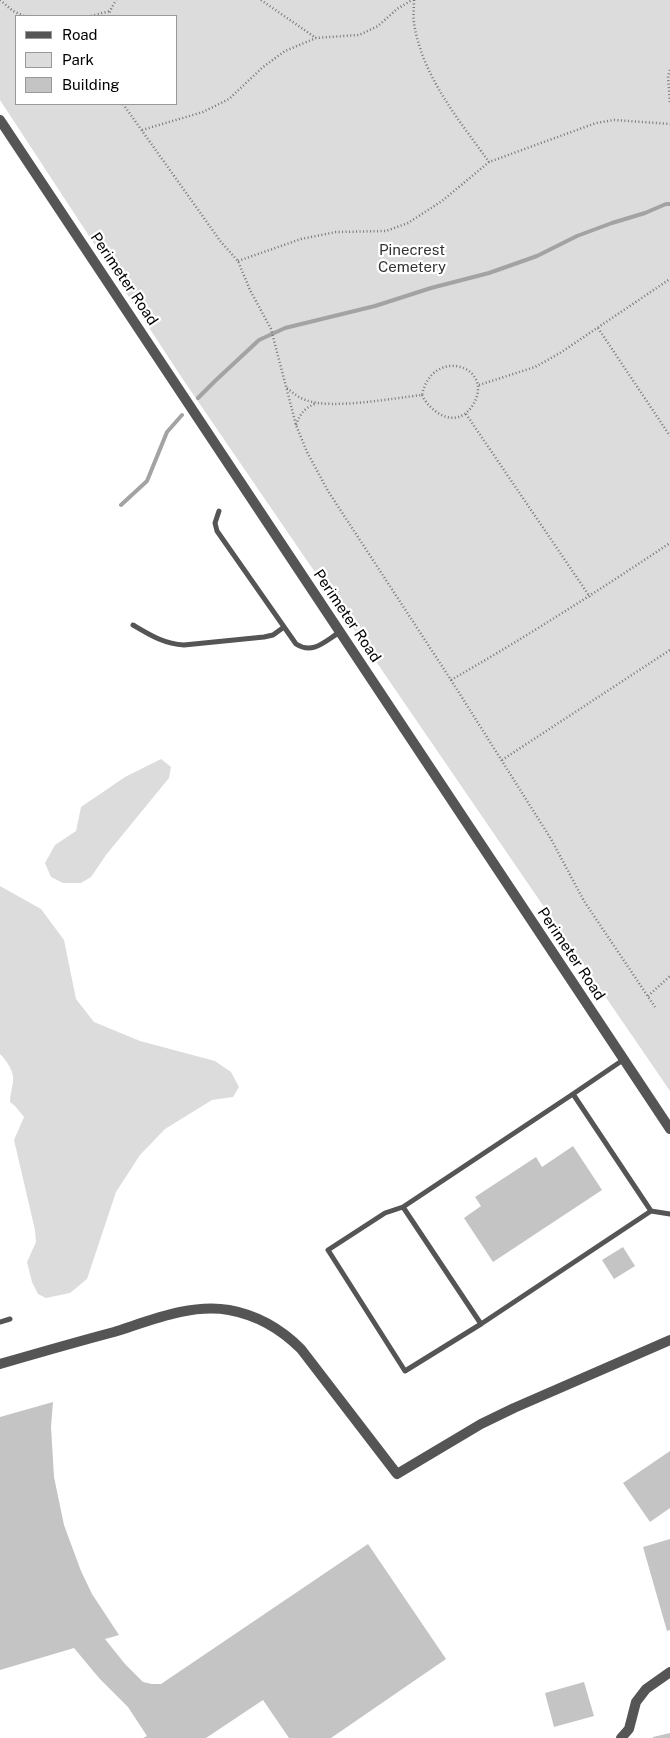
<!DOCTYPE html>
<html>
<head>
<meta charset="utf-8">
<style>
  body { margin:0 }
  #map { position:relative; width:670px; height:1738px; overflow:hidden; background:#fff; font-family:"Public Sans",sans-serif }
  canvas { display:block }
  .legend { position:absolute; left:15px; top:15px; width:162px; height:90px; box-sizing:border-box; background:#fff; border:1px solid #999; margin:0; padding:6px 9px; list-style:none; font-size:15px; color:#000 }
  .legend li { display:flex; align-items:center; gap:10px; height:25px }
  .legend b { width:25px; border:1px solid #999 }
</style>
</head>
<body>
<div id="map">
<canvas width="670" height="1738"></canvas>
<ul class="legend">
<li><b style="height:6px;background:#555"></b>Road</li>
<li><b style="height:14px;background:#dcdcdc"></b>Park</li>
<li><b style="height:14px;background:#c4c4c4"></b>Building</li>
</ul>
</div>
<script>
const ctx = document.querySelector('canvas').getContext('2d');
ctx.lineJoin = 'round';
function fillPath(path, color) {
  ctx.fillStyle = color;
  ctx.fill(path, 'evenodd');
}
function trace(path, color, width, dash) {
  ctx.strokeStyle = color;
  ctx.lineWidth = width;
  ctx.lineCap = dash ? 'butt' : 'round';
  ctx.setLineDash(dash || []);
  ctx.stroke(path);
}
function label(font, color, halo, rows, align = 'center') {
  ctx.font = font + ' "Public Sans",sans-serif';
  ctx.lineWidth = 4.5;
  ctx.setLineDash([]);
  ctx.textBaseline = 'middle';
  ctx.strokeStyle = halo;
  ctx.fillStyle = color;
  for (const [text, x, y, turn = 0] of rows) {
    ctx.save();
    ctx.translate(x, y);
    ctx.rotate((+turn || 0) * Math.PI / 180);
    ctx.textAlign = isNaN(turn) ? turn : align;
    if (halo) ctx.strokeText(text, 0, 0);
    ctx.fillText(text, 0, 0);
    ctx.restore();
  }
}
fillPath(new Path2D(`
  M0 0H670V1091L182 378 0 100ZM176 16V104H16V16Z
  M161 759 171 767 169 778 106 855 91 877 81 883H63L51 877 45 863 55 845 76 831 81 807 125 777Z
  M0 886 41 909 64 940 76 999 94 1022 140 1041 215 1061 231 1072 239 1087 233 1097 212 1100 165 1129 140 1155 116 1192 87 1279 70 1293 46 1298 38 1294 32 1282 27 1262 36 1242 35 1230 14 1140 24 1117 15 1106 10 1102C10 1095 12 1089 13 1082 15 1072 6 1060 0 1054Z`), '#dcdcdc');
trace(new Path2D(`
  M198 398 215 381 259 340 285 328 375 306 431 288 489 273 537 256 577 236 612 223 645 213 666 204H670
  M121 505 147 481 167 432 182 415`), '#a3a3a3', 4);
fillPath(new Path2D(`
  M573 1146 602 1190 493 1262 464 1218 481 1206 475 1197 536 1157 542 1167Z
  M623 1247 635 1266 614 1279 602 1260Z
  M53 1402 51 1427 54 1477 64 1525 81 1571 92 1594 119 1635 105 1639 125 1664 143 1682 152 1684H161L368 1544 446 1659 331 1738H289L263 1700 206 1738H143L147 1736 128 1707 99 1678 74 1648 0 1670V1417Z
  M670 1451V1508L650 1522 623 1483Z
  M670 1539V1630L667 1631 643 1547Z
  M584 1682 594 1716 554 1727 545 1693Z
  M670 1733V1738H653V1737Z`), '#c4c4c4');
trace(new Path2D(`
  M0 0 13 11 24 16
  M261 0 316 38
  M414 0C414 8 413 16 414 23 422 76 459 120 489 162
  M91 16 110 11
  M109 16 110 11 116 0
  M670 70 668 76 670 104
  M123 104 221 242 238 261 250 290 271 329 296 425 307 452 328 491 451 680 551 839 584 901 655 1007
  M142 130 203 112 229 99 263 67 285 51 316 38 359 35 378 26 397 9 412 0
  M238 261 301 239 336 232 386 231 408 223 442 201 489 162 596 123 614 120 670 124
  M598 328 670 436
  M479 385 535 367 560 353 670 279
  M287 388C293 393 299 398 306 400 331 410 394 398 422 395 432 347 492 365 475 401 473 405 470 410 466 413 450 426 429 410 422 395
  M466 414 590 597
  M296 425C300 413 306 407 317 403
  M451 680C526 637 598 591 670 543
  M502 760 670 650
  M648 996 670 976`), '#777', 2.5, [1, 2.5]);
trace(new Path2D(`
  M219 511 215 523 217 531 296 644C313 655 325 641 340 632
  M133 625C150 635 164 644 184 645L264 637 273 635 284 627
  M573 1094 623 1060
  M403 1207 481 1324 651 1211 573 1094 403 1207 385 1213 328 1250 405 1371 481 1324
  M651 1211 670 1214
  M0 1322 10 1319`), '#555', 5);
trace(new Path2D(`
  M0 120 670 1129
  M0 1364C38 1353 76 1342 114 1332 149 1321 191 1303 229 1310 257 1315 281 1329 301 1349L397 1474 481 1424 514 1408 670 1340
  M621 1738 629 1729 636 1702 646 1689 670 1672`), '#555', 10);
label('15px', '#333', '#fff', [
  ["Pinecrest",412,250],
  ["Cemetery",412,267]
]);
label('15px', '#000', '#fff', [
  ["Perimeter Road",124,279,56],
  ["Perimeter Road",347,616,56],
  ["Perimeter Road",571,954,56]
]);
</script>
</body>
</html>
